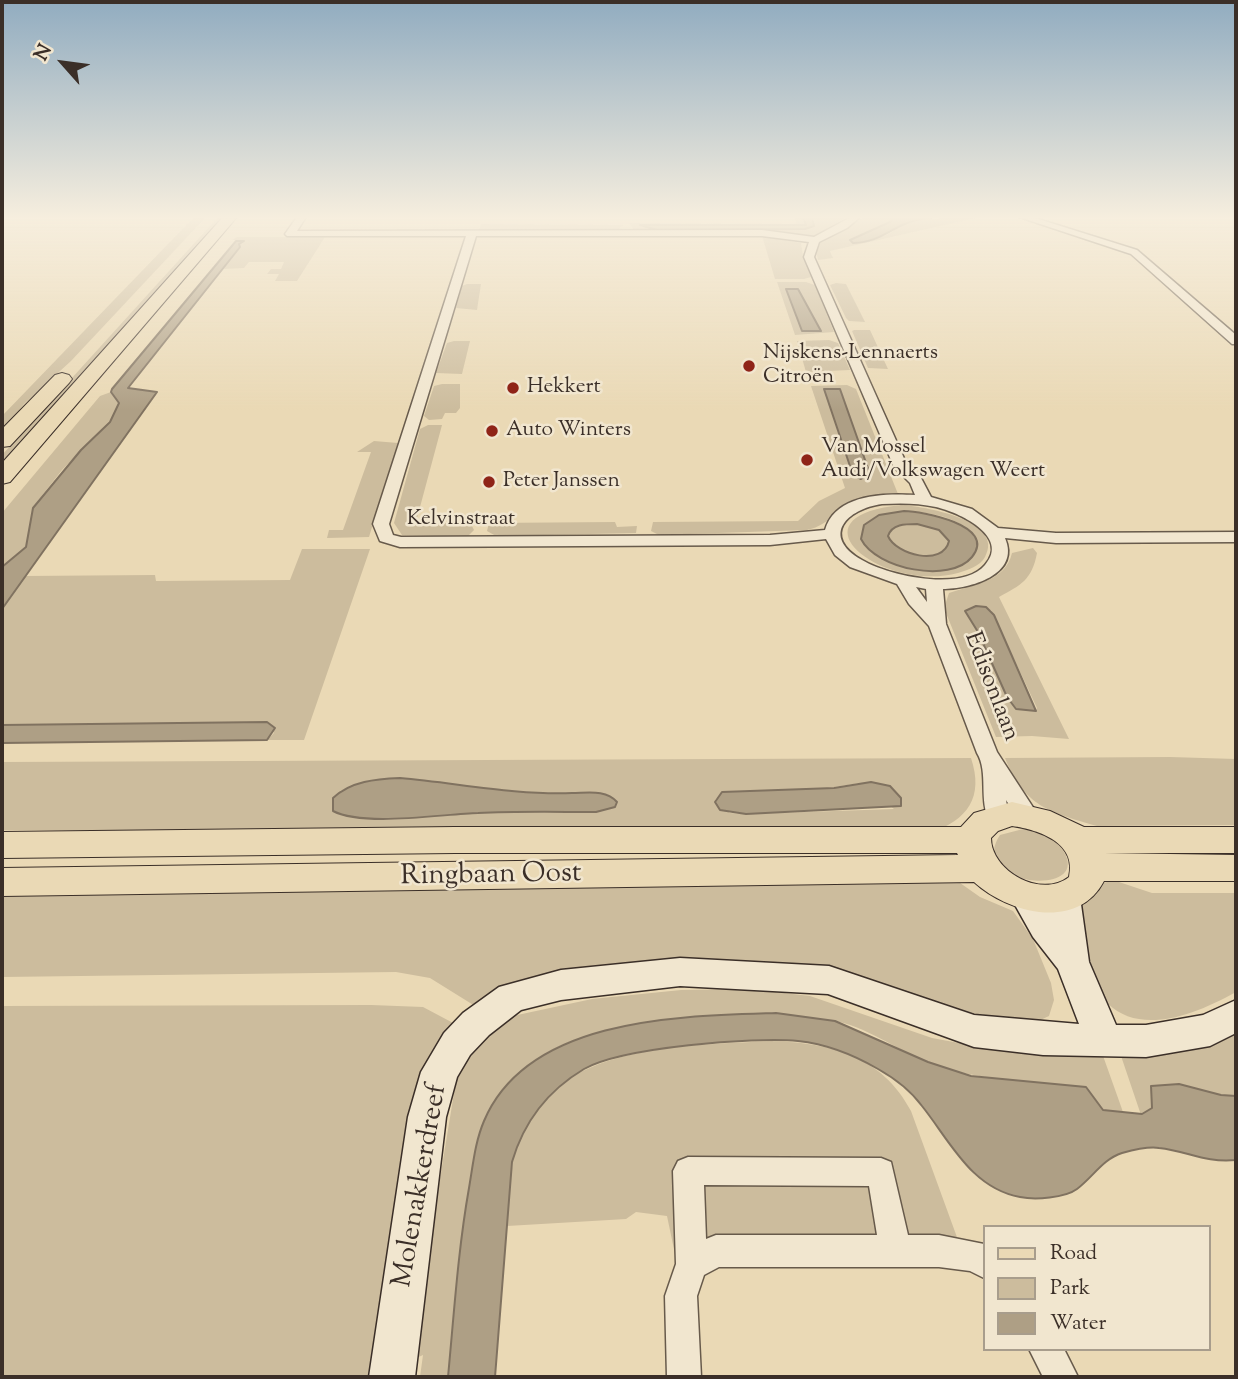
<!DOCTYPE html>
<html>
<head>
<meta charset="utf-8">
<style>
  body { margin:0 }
  #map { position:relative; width:1238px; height:1379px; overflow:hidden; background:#ead9b5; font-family:"Sorts Mill Goudy",serif }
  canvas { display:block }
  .frame { position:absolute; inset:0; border:4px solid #3b2f28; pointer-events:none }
  .legend { position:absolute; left:983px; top:1225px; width:228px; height:126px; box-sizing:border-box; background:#f1e6cf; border:2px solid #a89d8c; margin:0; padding:9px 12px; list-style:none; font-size:21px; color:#3b2f28 }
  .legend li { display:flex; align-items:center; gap:14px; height:35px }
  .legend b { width:35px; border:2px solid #a89d8c }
  .north { position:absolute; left:28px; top:28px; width:70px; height:70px; -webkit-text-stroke:5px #f1e6cf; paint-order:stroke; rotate:298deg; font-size:19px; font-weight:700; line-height:28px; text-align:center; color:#3b2f28 }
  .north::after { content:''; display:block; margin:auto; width:24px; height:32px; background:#3b2f28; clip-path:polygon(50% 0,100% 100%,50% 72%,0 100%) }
</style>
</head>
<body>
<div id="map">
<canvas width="1238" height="1379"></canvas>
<div class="frame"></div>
<ul class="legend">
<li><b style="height:9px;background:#ead9b5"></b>Road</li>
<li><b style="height:19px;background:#ccbc9d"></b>Park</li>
<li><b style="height:19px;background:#ae9f85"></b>Water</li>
</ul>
<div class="north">N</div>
</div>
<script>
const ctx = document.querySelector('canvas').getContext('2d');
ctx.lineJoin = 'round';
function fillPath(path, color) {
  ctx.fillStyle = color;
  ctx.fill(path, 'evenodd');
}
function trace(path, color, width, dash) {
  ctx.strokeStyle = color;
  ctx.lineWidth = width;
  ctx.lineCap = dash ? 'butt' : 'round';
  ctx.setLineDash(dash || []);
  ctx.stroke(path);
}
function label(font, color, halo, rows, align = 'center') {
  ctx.font = font + ' "Sorts Mill Goudy",serif';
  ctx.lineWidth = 5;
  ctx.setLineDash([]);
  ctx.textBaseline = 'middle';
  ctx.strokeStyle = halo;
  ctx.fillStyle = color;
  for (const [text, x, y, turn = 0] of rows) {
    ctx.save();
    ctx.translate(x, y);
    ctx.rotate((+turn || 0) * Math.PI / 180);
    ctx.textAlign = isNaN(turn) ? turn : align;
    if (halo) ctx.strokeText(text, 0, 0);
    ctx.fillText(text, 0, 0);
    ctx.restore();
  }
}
fillPath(new Path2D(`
  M194 217H206L71 361 24 404 2 432V416Z
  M218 217H226L2 467V455Z
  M794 217H803L807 225 641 226 657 230 805 229 815 223 812 217H847L815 236H808L648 232 633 229 629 223 796 224Z
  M864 217H895L890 222 850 239 887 235 903 224 917 219 980 217 830 251 833 258 818 260 816 251 820 243Z
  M481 224 624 225 616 231 481 232 479 230Z
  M762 236 801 243 803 256 811 277 804 279H775Z
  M237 237H325L297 281H275L279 274H267L271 269H281L284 262H249L244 268 223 269 240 247V240H232Z
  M777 282H806L815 285 834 332 795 335Z
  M836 283 846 284 865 322 849 321 846 318 830 285Z
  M467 284H481L477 310 456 308 462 286Z
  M854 330H870L888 369 868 368 852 331Z
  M829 340 838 343 850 370 806 372 797 341Z
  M454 341H470L462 374 436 373 447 343Z
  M442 384H460V408L456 413H445L442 419 429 420 424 416 434 386Z
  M847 385 856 389 898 494C876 496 855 503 836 515 825 522 820 527 807 530L659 535 651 531 653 522 798 521 819 501 845 488 811 386ZM840 389 870 474 861 479 825 390Z
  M111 392 119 403 117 413 62 470 33 507 26 547 2 567V513L100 396Z
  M428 425H442L416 522 471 524 474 530 467 537 402 535 394 523 420 429Z
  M374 441 398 443 369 537 327 538 329 530H343L371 452H357Z
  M901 505C922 506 1006 520 985 557 980 566 968 570 958 573 883 593 785 517 901 505ZM904 511C923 512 955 515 968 531 972 536 973 546 975 553 954 582 898 571 873 553L879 515Z
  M615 522 617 527 637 526 636 533 496 536 487 531 489 523Z
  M917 524 939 530 949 541C942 566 896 555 888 536 892 524 905 524 917 524Z
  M1033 548 1037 553C1032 580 1021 585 999 597L1069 739 1032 736 996 737 944 608 949 593C974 584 1005 582 1012 553ZM991 610 1037 708 1036 711 1016 709 1007 697 978 632 965 611Z
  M302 549H370L304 740H267L274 733 267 722 2 725V609L25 576 155 575 156 581 290 580Z
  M1170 757 1236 759V825L1097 826C1049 812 1025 807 1005 758Z
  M971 758C984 797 968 820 930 833L2 830V762ZM400 778 512 792 604 794 596 812 478 813 382 818 340 814V791L366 781ZM860 783 894 809 746 814 730 813 715 800 722 792 731 791 814 790Z
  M1023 829C1039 832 1055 837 1064 852 1091 898 966 886 1000 835Z
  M953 878 980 897 1013 911 1033 939 1051 983 1054 1000 1049 1016 1036 1022H988L815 972 475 1006 430 978 396 972 2 977V888L474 887Z
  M1113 880 1152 893H1236V992C1168 1030 1099 1042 1082 946 1080 931 1073 913 1081 899 1088 888 1101 884 1113 880Z
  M750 989 810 996 932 1038 959 1043 992 1048 1102 1053 1123 1112 1103 1110 1085 1087C1033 1082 979 1081 929 1063 901 1052 862 1024 833 1021 802 1018 769 1022 738 1022 645 1024 535 1020 486 1117 476 1137 474 1161 470 1183 459 1247 454 1313 448 1377H420L423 1355 410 1361 456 1081 469 1051 508 1017 592 999 681 990Z
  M371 1005 423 1007 455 1024 425 1078 369 1377H2V1006Z
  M1236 1028V1096L1221 1095 1179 1084 1151 1086 1152 1108 1141 1115 1120 1053 1228 1033Z
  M772 1041C831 1043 882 1056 911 1111L958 1240 676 1259 667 1216 636 1212 626 1219 507 1226C510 1198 509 1168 518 1141 554 1042 686 1046 772 1041Z`), '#ccbc9d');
const water = new Path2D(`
  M803 217H812L814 226 805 229 657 230 640 225H806Z
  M895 217H935C925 218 916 219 907 223 887 231 878 242 853 243L850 240 890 222Z
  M236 241H244L239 244 240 247 128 388 157 392 2 609V567L26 547 33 508 81 450 110 422 119 403 111 392 112 389Z
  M786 289H798L821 331H802Z
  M824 389H840L870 474 861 479 853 475Z
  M904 511C921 511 998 525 972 557 950 584 876 569 861 539L864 525 879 515ZM917 524 939 530 949 541C943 567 896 555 888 536 892 524 905 524 917 524Z
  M976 606 986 607 994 615 1036 711 1016 709 1007 697 978 632 965 611Z
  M267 722 275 728 267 740 2 743V725Z
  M400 778C458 783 513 795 572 793 587 793 606 789 617 802L615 807 596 812C557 812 517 811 478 813 442 814 364 827 333 811V798C351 781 376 779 400 778Z
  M871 782 890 786 901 798V806L746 814 720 810 715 802 722 792 834 788Z
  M776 1013 835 1021 928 1062 971 1076 1086 1087 1103 1110 1142 1114 1152 1108 1151 1086 1179 1084 1221 1095 1236 1096V1160C1204 1163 1188 1151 1159 1148 1148 1146 1133 1150 1122 1153 1103 1159 1093 1177 1077 1189 1065 1198 1035 1200 1020 1197 971 1188 950 1141 922 1106 911 1091 894 1078 878 1069 854 1055 826 1044 798 1041 753 1037 623 1047 584 1069 547 1091 524 1121 512 1162L495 1377H448C454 1314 458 1250 469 1188 473 1165 475 1142 484 1121 528 1017 681 1016 776 1013Z`);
fillPath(water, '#ae9f85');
trace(water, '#807260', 2);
const street = new Path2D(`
  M297 217H306L297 231 762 230 814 237 851 217H860L847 228 819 242 814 257 907 465 921 478 931 497 972 509 998 528 1056 533 1236 532V542L1056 543 1005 538C1021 575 969 589 943 589L946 624 997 752 1038 815 1035 821 1027 823 1019 821 1006 800 1009 816 1006 822 998 824 990 822C978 800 989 773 977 753L929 626 909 604 897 584 850 567 835 555 826 539 770 545 400 547 380 541 373 524 466 236H287L285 234ZM476 236H762L809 242 804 257 894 467 910 483 915 495C884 493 835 494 825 530L770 535 401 537 393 535 389 524ZM882 504C901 503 918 503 936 507 958 512 1011 536 985 565 962 592 889 576 862 560 820 536 847 509 882 504ZM916 587 926 589 927 602Z
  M1019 217H1032L1137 250 1236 335V344H1232L1131 254Z
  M688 1157 881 1158 891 1162 908 1235H939L984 1244V1278L970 1271 939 1267H719L704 1275 697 1296 701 1377H667L665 1296 676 1264 673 1171 678 1161ZM704 1185 869 1186 877 1235H716L706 1239Z
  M1029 1349H1064L1078 1377H1043Z`);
const secondary = new Path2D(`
  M1026 884 1037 887 1049 906 1048 897 1053 888 1064 884 1075 888 1080 897 1089 962 1116 1025H1146L1203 1015 1236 1000V1033L1210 1046 1146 1057 1043 1055 974 1047 828 994 680 986 561 1000 521 1010 489 1035 470 1055 457 1077 446 1117 415 1377H369L408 1117 421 1072 444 1033 463 1013 499 987 561 970 680 958 829 966 974 1015 1079 1024 1058 969 1033 937 1010 896 1015 887Z`);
const primary = new Path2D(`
  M223 217H237L10 482 2 484V463Z
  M62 373 69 375 72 379 69 383 10 446 2 447V429L55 375Z
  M1012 802 1050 811 1084 827H1236V853H1104L1236 855V881H1104C1078 931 1009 914 974 882L2 896V868L958 855 957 853H455L2 858V832L455 827H961L974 813ZM1012 826C1040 830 1077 843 1069 877 1041 899 991 871 991 838L998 831Z`);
trace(street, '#675a4b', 3);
trace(secondary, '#3b2f28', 3);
trace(primary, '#3b2f28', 2);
fillPath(street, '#f1e6cf');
fillPath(secondary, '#f1e6cf');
fillPath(primary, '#ead9b5');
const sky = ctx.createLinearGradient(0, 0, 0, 410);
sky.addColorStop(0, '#91acc0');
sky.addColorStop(0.53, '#f6eede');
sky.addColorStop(1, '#f6eede00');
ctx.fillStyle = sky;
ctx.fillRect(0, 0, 1238, 410);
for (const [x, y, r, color] of [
  [749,366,7,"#8f2418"],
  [513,388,7,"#8f2418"],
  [492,431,7,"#8f2418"],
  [807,460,7,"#8f2418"],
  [489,482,7,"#8f2418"]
]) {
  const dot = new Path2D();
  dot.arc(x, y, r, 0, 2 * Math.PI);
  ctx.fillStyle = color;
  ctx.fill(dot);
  trace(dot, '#f1e6cf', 2.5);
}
label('21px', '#3b2f28', '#f1e6cf', [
  ["Nijskens-Lennaerts",763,354],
  ["Citroën",763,378],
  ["Hekkert",527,388],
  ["Auto Winters",506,431],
  ["Van Mossel",821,448],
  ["Audi/Volkswagen Weert",821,472],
  ["Peter Janssen",503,482]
], 'left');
label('21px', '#3b2f28', '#f1e6cf', [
  ["Kelvinstraat",461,520]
]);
label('24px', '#3b2f28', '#f1e6cf', [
  ["Edisonlaan",990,687,69]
]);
label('28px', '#3b2f28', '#f1e6cf', [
  ["Ringbaan Oost",491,877,-1],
  ["Molenakkerdreef",422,1186,-80]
]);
</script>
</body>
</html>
